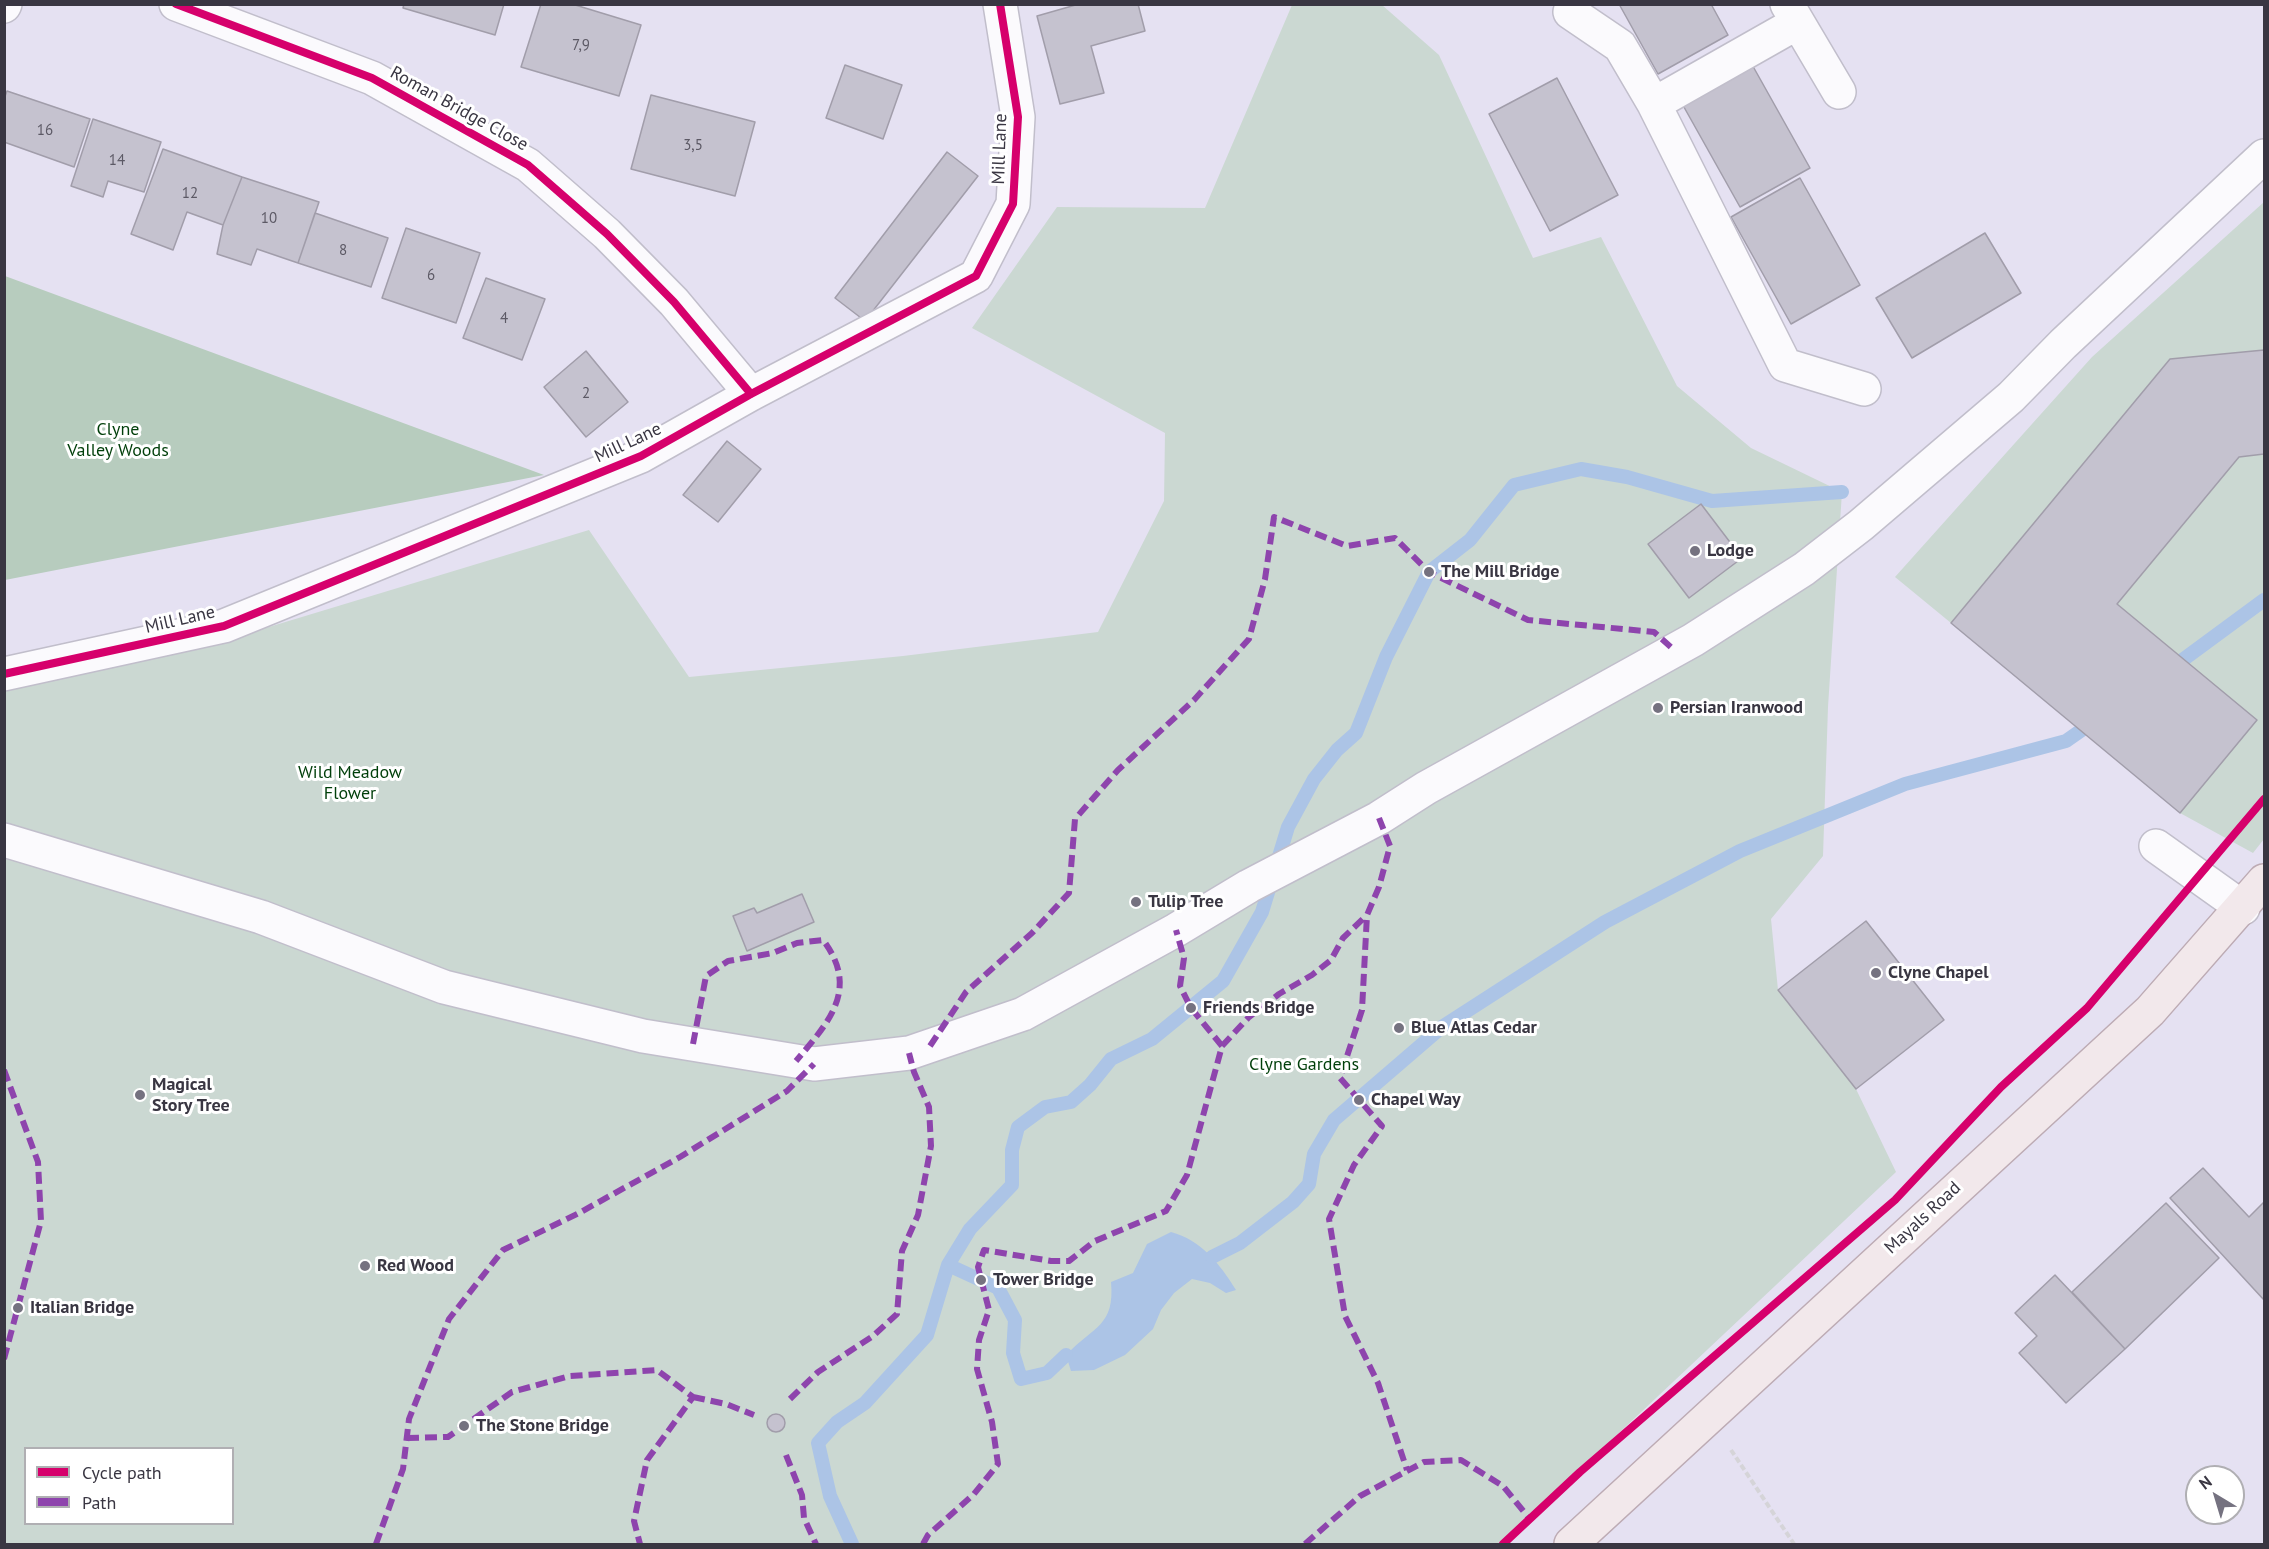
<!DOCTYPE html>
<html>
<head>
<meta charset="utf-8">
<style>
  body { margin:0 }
  #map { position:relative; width:2269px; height:1549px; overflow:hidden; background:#e5e1f2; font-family:"PT Sans",sans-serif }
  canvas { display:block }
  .frame { position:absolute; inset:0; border:6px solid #393642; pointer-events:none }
  .legend { position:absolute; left:24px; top:1447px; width:210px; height:78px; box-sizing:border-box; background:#fff; border:2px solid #b0afb3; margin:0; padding:8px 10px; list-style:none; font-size:18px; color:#393642 }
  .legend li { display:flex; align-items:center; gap:12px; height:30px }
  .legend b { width:30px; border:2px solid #b0afb3 }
  .north { position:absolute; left:2185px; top:1465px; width:60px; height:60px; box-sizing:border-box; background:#fff; border:2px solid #b0afb3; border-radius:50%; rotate:322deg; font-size:16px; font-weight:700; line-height:24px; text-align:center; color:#393642 }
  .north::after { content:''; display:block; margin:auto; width:21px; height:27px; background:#757280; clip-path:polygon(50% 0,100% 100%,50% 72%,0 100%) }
</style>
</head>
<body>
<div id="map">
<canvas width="2269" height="1549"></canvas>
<div class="frame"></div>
<ul class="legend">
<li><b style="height:8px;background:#d6006c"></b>Cycle path</li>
<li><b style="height:8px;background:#8e44ad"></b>Path</li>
</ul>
<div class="north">N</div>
</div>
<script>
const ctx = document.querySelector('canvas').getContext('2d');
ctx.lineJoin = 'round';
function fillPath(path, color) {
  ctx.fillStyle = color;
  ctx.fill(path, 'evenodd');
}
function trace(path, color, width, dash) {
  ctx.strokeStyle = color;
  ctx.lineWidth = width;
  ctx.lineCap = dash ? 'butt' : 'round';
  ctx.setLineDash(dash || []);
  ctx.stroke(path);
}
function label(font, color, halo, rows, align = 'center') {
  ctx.font = font + ' "PT Sans",sans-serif';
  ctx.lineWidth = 6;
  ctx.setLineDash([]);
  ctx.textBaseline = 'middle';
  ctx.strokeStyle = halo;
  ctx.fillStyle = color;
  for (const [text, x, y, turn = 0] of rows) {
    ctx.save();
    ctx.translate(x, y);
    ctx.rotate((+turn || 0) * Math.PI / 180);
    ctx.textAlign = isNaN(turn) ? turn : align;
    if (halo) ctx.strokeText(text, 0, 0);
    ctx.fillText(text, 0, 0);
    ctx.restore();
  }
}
fillPath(new Path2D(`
  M1292 5H1382L1439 55 1533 258 1601 237 1677 386 1751 448 1842 492 1828 707 1823 856 1771 919 1778 990 1856 1089 1896 1172 1501 1544H5L4 690 226 640 589 530 689 677 903 656 1098 632 1164 501 1165 433 972 328 1057 207 1205 208ZM26 1448H232V1524H26Z
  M2264 202V350L2170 359 1951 623 1895 577 2092 357Z
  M2264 454V839L2253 853 2180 813 2256 720 2117 604 2239 457Z`), '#cbd8d2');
fillPath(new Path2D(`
  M5 276 544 475 5 580Z`), '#b7ccbe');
fillPath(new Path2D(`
  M1171 1232C1201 1240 1220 1264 1236 1290L1226 1293 1210 1283 1192 1279 1174 1293 1161 1310 1153 1329 1125 1355 1094 1370 1071 1371 1066 1355C1094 1326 1115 1326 1111 1282L1133 1273 1147 1244Z`), '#acc4e6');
trace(new Path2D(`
  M2169 670 2264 600
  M1212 1257 1240 1243 1293 1202 1309 1184 1314 1154 1334 1120 1442 1027 1605 922 1740 851 1905 784 2066 741 2096 720
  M948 1265 998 1288 1015 1320 1013 1353 1021 1379 1047 1373 1066 1355
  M852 1544 830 1496 818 1443 837 1422 865 1403 927 1335 948 1265 970 1229 1012 1185V1150L1018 1127 1045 1107 1071 1102 1090 1085 1111 1059 1152 1039 1223 981 1262 912 1288 827 1314 779 1337 750 1356 733 1386 657 1429 572 1470 540 1514 485 1581 469 1627 477 1712 501 1842 492`), '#acc4e6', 14);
const building = new Path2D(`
  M404 4H504L495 35 403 8Z
  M541 4H572L641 25 619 96 521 67Z
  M1079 4H1138L1145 31 1091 46 1104 93 1060 104 1037 16Z
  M1619 4H1711L1728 35 1658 74Z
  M1750 61 1810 168 1740 207 1680 100Z
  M845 65 902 85 883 139 826 118Z
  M1557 78 1618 195 1550 231 1489 114Z
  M7 91 90 119 74 167 4 142V99Z
  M651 95 755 122 735 196 631 169Z
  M93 119 161 142 144 192 108 181 103 197 71 186Z
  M163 149 242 177 223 225 187 212 173 250 131 234Z
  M947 152 978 176 865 321 835 298Z
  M242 177 319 202 298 263 257 249 251 265 217 254 223 225Z
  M1800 178 1860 285 1791 324 1731 217Z
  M315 213 388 238 371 287 298 263Z
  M406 228 480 253 456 323 382 298Z
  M1985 233 2021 293 1912 358 1876 298Z
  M486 278 545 299 522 360 463 338Z
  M2264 350V454L2239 457 2117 604 2257 720 2180 813 1951 623 2170 359Z
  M586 351 628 402 586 437 544 387Z
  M727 441 761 469 718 522 683 495Z
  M1701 504 1742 558 1689 598 1648 544Z
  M802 894 814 922 747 951 733 916 754 908 757 913Z
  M1866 921 1944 1020 1856 1089 1778 990Z
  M2203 1168 2249 1217 2264 1202V1300L2170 1198Z
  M2166 1203 2219 1258 2125 1349 2072 1292Z
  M2055 1275 2125 1349 2066 1403 2019 1353 2037 1336 2015 1313Z
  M767 1423a9 9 0 1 1 18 0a9 9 0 1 1-18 0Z`);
fillPath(building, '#c5c2cf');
trace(building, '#a19daa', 1.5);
const minor = new Path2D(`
  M176 4 372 78 528 165 607 234 674 302 751 394
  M1787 4 1839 92
  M4 6 5 4
  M1570 12 1620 46 1654 104 1785 365 1864 389
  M1654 104 1797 23
  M4 674 224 626 641 456 751 394 976 276 1013 204 1018 117 1000 4
  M4 840 261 917 444 987 643 1036 814 1064 909 1053 1023 1014 1176 930 1249 886 1379 818 1426 788 1693 640 1804 569 1861 525 2011 397 2063 344 2264 156
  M2156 846 2243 908`);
const major = new Path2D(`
  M1571 1544 2150 1011 2264 881`);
trace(minor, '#c1becb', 36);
trace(major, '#bdabb4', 36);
trace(new Path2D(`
  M1731 1450 1794 1544`), '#d5d4d8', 4, [6, 3]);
trace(minor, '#fbfafd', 33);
trace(major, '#f2e8eb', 33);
trace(new Path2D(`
  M1379 818 1390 846 1379 887 1367 915 1362 1010 1340 1078 1382 1126 1354 1165 1329 1219 1345 1316 1378 1383 1407 1470
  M693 1044 706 976 728 961 773 953 797 943 823 940C860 989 829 1022 796 1061
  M930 1046 966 992 1032 933 1069 893 1075 819 1118 770 1194 700 1249 639 1265 579 1274 517 1347 546 1395 538 1429 572 1528 620 1654 632 1674 650
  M1222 1046 1249 1017 1279 994 1312 975 1331 960 1343 938 1367 915
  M4 1070 38 1162 41 1221 4 1359
  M693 1397 726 1404 754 1415
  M790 1399 818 1372 873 1336 897 1314 902 1251 918 1215 931 1146 929 1107 914 1072 909 1053
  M407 1438 448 1437 512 1392 570 1376 657 1370 693 1397 647 1460 634 1521 640 1544
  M786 1455 802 1495 804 1518 816 1544
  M376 1544 403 1469 409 1419 449 1319 503 1250 579 1213 680 1157 787 1091 814 1064
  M923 1544 928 1535 974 1494 998 1464 992 1422 977 1369 979 1340 989 1310 978 1267 984 1250 1051 1261H1069L1095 1241 1166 1211 1187 1175 1222 1046 1191 1008 1180 986 1184 958 1176 930
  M1305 1544 1360 1496 1424 1462 1461 1460 1503 1486 1529 1518`), '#8e44ad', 6, [12, 6]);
trace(new Path2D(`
  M176 4 372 78 528 165 607 234 674 302 751 394
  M4 674 224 626 641 456 751 394 976 276 1013 204 1018 117 1000 4
  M1503 1544 1580 1472 1895 1200 2001 1087 2087 1008 2264 799`), '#d6006c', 8);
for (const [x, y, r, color] of [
  [1695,551,6,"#757280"],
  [1429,572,6,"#757280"],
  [1658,708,6,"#757280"],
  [1136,902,6,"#757280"],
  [1876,973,6,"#757280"],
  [1191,1008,6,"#757280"],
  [1399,1028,6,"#757280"],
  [140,1095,6,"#757280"],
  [1359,1100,6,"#757280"],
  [365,1266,6,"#757280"],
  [981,1280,6,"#757280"],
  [18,1308,6,"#757280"],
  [464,1426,6,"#757280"]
]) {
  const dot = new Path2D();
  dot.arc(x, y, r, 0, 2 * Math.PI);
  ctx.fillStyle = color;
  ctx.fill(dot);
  trace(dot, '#fff', 2);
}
label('15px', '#5c5965', null, [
  ["7,9",581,46],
  ["16",45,131],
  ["3,5",693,146],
  ["14",117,161],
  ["12",190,194],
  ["10",269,219],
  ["8",343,251],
  ["6",431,276],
  ["4",504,319],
  ["2",586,394]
]);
label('18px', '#393642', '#fff', [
  ["Roman Bridge Close",459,109,29],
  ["Mill Lane",1000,149,-88],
  ["Mill Lane",628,443,-25],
  ["Mill Lane",180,620,-13],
  ["Mayals Road",1923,1218,-43]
]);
label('18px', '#003f0a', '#fff', [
  ["Clyne",118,430],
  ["Valley Woods",118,451],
  ["Wild Meadow",350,773],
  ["Flower",350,794],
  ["Clyne Gardens",1304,1065]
]);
label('bold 18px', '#393642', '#fff', [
  ["Lodge",1707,551],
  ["The Mill Bridge",1441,572],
  ["Persian Iranwood",1670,708],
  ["Tulip Tree",1148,902],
  ["Clyne Chapel",1888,973],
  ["Friends Bridge",1203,1008],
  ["Blue Atlas Cedar",1411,1028],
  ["Magical",152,1085],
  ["Story Tree",152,1106],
  ["Chapel Way",1371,1100],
  ["Red Wood",377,1266],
  ["Tower Bridge",993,1280],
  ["Italian Bridge",30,1308],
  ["The Stone Bridge",476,1426]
], 'left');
</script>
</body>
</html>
